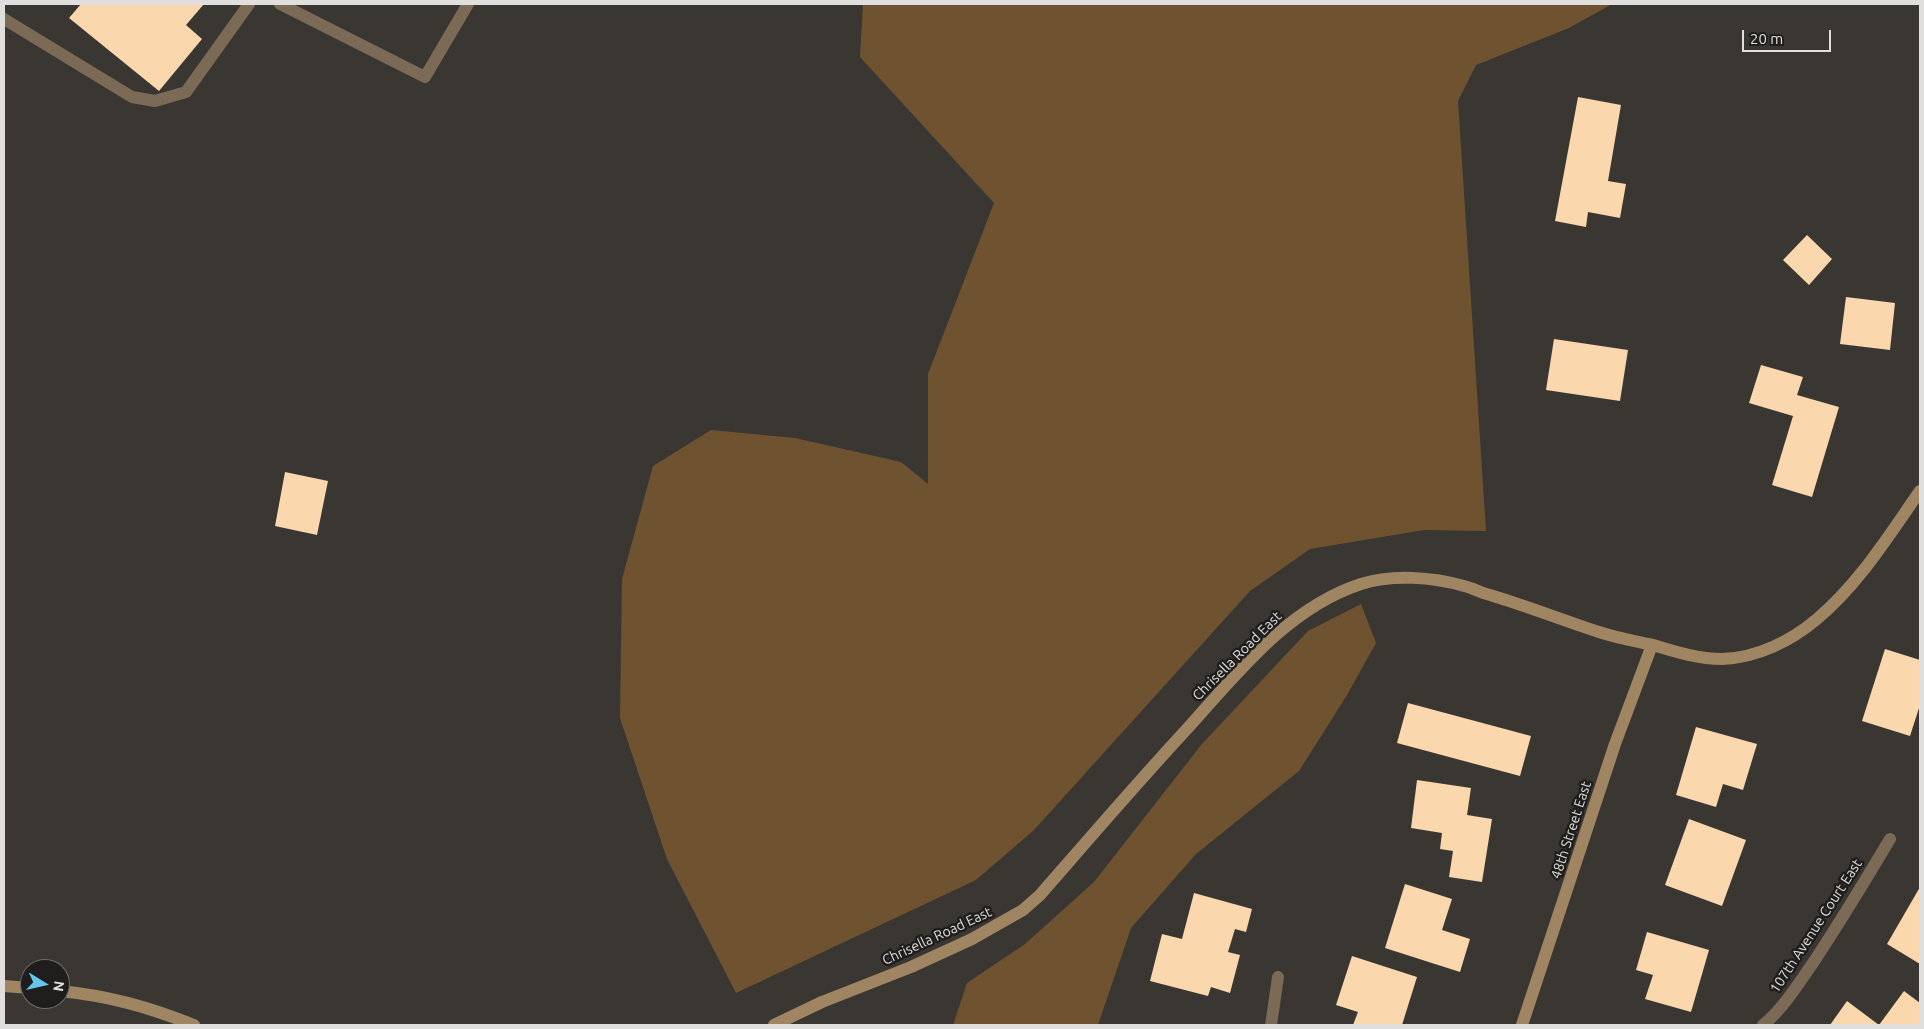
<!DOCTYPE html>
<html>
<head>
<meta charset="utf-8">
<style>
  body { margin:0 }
  #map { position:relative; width:1924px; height:1029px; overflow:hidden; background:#3a3733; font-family:Ubuntu,sans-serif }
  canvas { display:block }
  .frame { position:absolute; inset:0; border:5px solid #e1dfdd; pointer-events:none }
  .north { position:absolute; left:20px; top:959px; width:50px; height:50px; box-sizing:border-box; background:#201e1d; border:1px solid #6d6b6a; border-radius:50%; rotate:99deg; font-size:14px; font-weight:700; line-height:20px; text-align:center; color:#e1dfdd }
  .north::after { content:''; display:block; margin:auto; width:18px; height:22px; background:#64c5ee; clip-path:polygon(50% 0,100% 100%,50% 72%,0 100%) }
  .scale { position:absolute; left:1742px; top:30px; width:89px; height:22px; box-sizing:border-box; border:2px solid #e1dfdd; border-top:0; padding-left:6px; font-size:15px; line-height:18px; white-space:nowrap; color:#e1dfdd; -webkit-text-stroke:4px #201e1d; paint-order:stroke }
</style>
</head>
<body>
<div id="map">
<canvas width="1924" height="1029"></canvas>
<div class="frame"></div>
<div class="north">N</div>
<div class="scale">20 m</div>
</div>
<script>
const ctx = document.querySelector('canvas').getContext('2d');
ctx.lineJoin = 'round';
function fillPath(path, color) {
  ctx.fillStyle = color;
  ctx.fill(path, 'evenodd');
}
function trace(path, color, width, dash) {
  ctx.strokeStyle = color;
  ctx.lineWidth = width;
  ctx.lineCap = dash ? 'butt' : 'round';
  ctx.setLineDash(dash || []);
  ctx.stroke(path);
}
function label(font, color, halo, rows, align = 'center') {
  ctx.font = font + ' Ubuntu,sans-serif';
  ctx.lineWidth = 5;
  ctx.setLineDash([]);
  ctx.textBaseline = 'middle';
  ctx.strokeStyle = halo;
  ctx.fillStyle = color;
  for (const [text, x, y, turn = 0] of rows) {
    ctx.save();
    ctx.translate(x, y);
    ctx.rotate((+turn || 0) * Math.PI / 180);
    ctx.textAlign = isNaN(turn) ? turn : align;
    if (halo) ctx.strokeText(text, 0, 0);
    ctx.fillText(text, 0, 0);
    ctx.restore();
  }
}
fillPath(new Path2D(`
  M863 4H1612L1569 28 1476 65 1458 101 1486 531 1424 530 1310 549 1250 591 1034 830 976 880 736 993 667 859 620 718 622 579 653 466 711 430 795 438 901 462 928 484V374L994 203 860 57Z
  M1361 604 1376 643 1347 695 1299 771 1196 854 1131 928 1098 1025H953L967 983 1025 944 1094 882 1202 744 1308 631Z`), '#6f5330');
fillPath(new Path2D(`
  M81 4H204L186 25 202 39 159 91 69 18Z
  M1578 97 1621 105 1608 181 1626 184 1620 218 1588 212 1586 227 1555 221Z
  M1807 235 1832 259 1809 285 1783 260Z
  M1846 297 1895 303 1890 350 1840 344Z
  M1554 339 1628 350 1620 401 1546 390Z
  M1761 365 1803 377 1797 395 1839 407 1812 497 1772 485 1793 416 1749 403Z
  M285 472 328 481 317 535 275 526Z
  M1885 649 1920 660V705L1910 736 1862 721Z
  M1408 703 1531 736 1520 776 1397 743Z
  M1696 727 1757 744 1743 790 1723 784 1716 807 1676 795Z
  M1417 780 1471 788 1467 815 1492 819 1482 882 1449 877 1453 851 1440 849 1442 833 1411 828Z
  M1689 819 1746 840 1722 906 1665 885Z
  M1405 884 1452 899 1442 930 1470 939 1460 972 1385 948Z
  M1920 887V964L1887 944Z
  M1194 893 1252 909 1246 932 1235 929 1228 952 1240 955 1230 993 1211 987 1208 996 1150 981 1162 934 1182 939Z
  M1647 932 1709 950 1691 1012 1645 999 1653 975 1636 970Z
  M1352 956 1417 977 1402 1025H1353L1358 1012 1336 1005Z
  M1904 991 1920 1003V1025H1830L1847 1001 1879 1025Z`), '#fad7ac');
trace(new Path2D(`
  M280 4 425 77 468 4
  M4 19 132 97 155 101 186 92 249 4`), '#7b6a55', 12);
trace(new Path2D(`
  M1271 1025 1278 977
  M1763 1025C1783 1009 1798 984 1813 963 1840 922 1865 881 1890 839`), '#7b6a55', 12);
trace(new Path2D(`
  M4 986 30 988
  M60 991C110 996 148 1007 194 1025
  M774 1025 822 1002 911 967 972 939 1023 910 1040 895C1088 840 1136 784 1186 730 1236 675 1287 608 1361 584 1392 574 1433 577 1464 586 1473 588 1481 593 1490 595 1527 606 1562 620 1599 632 1617 638 1635 641 1653 645 1676 652 1698 659 1722 659 1757 658 1791 641 1817 619 1859 584 1889 535 1920 491
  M1522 1025 1615 744 1652 645`), '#a08563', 12);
label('14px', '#e1dfdd', '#201e1d', [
  ["Chrisella Road East",1237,656,-45],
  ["48th Street East",1571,830,-72],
  ["107th Avenue Court East",1816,926,-57],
  ["Chrisella Road East",937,936,-25]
]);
</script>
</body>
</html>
